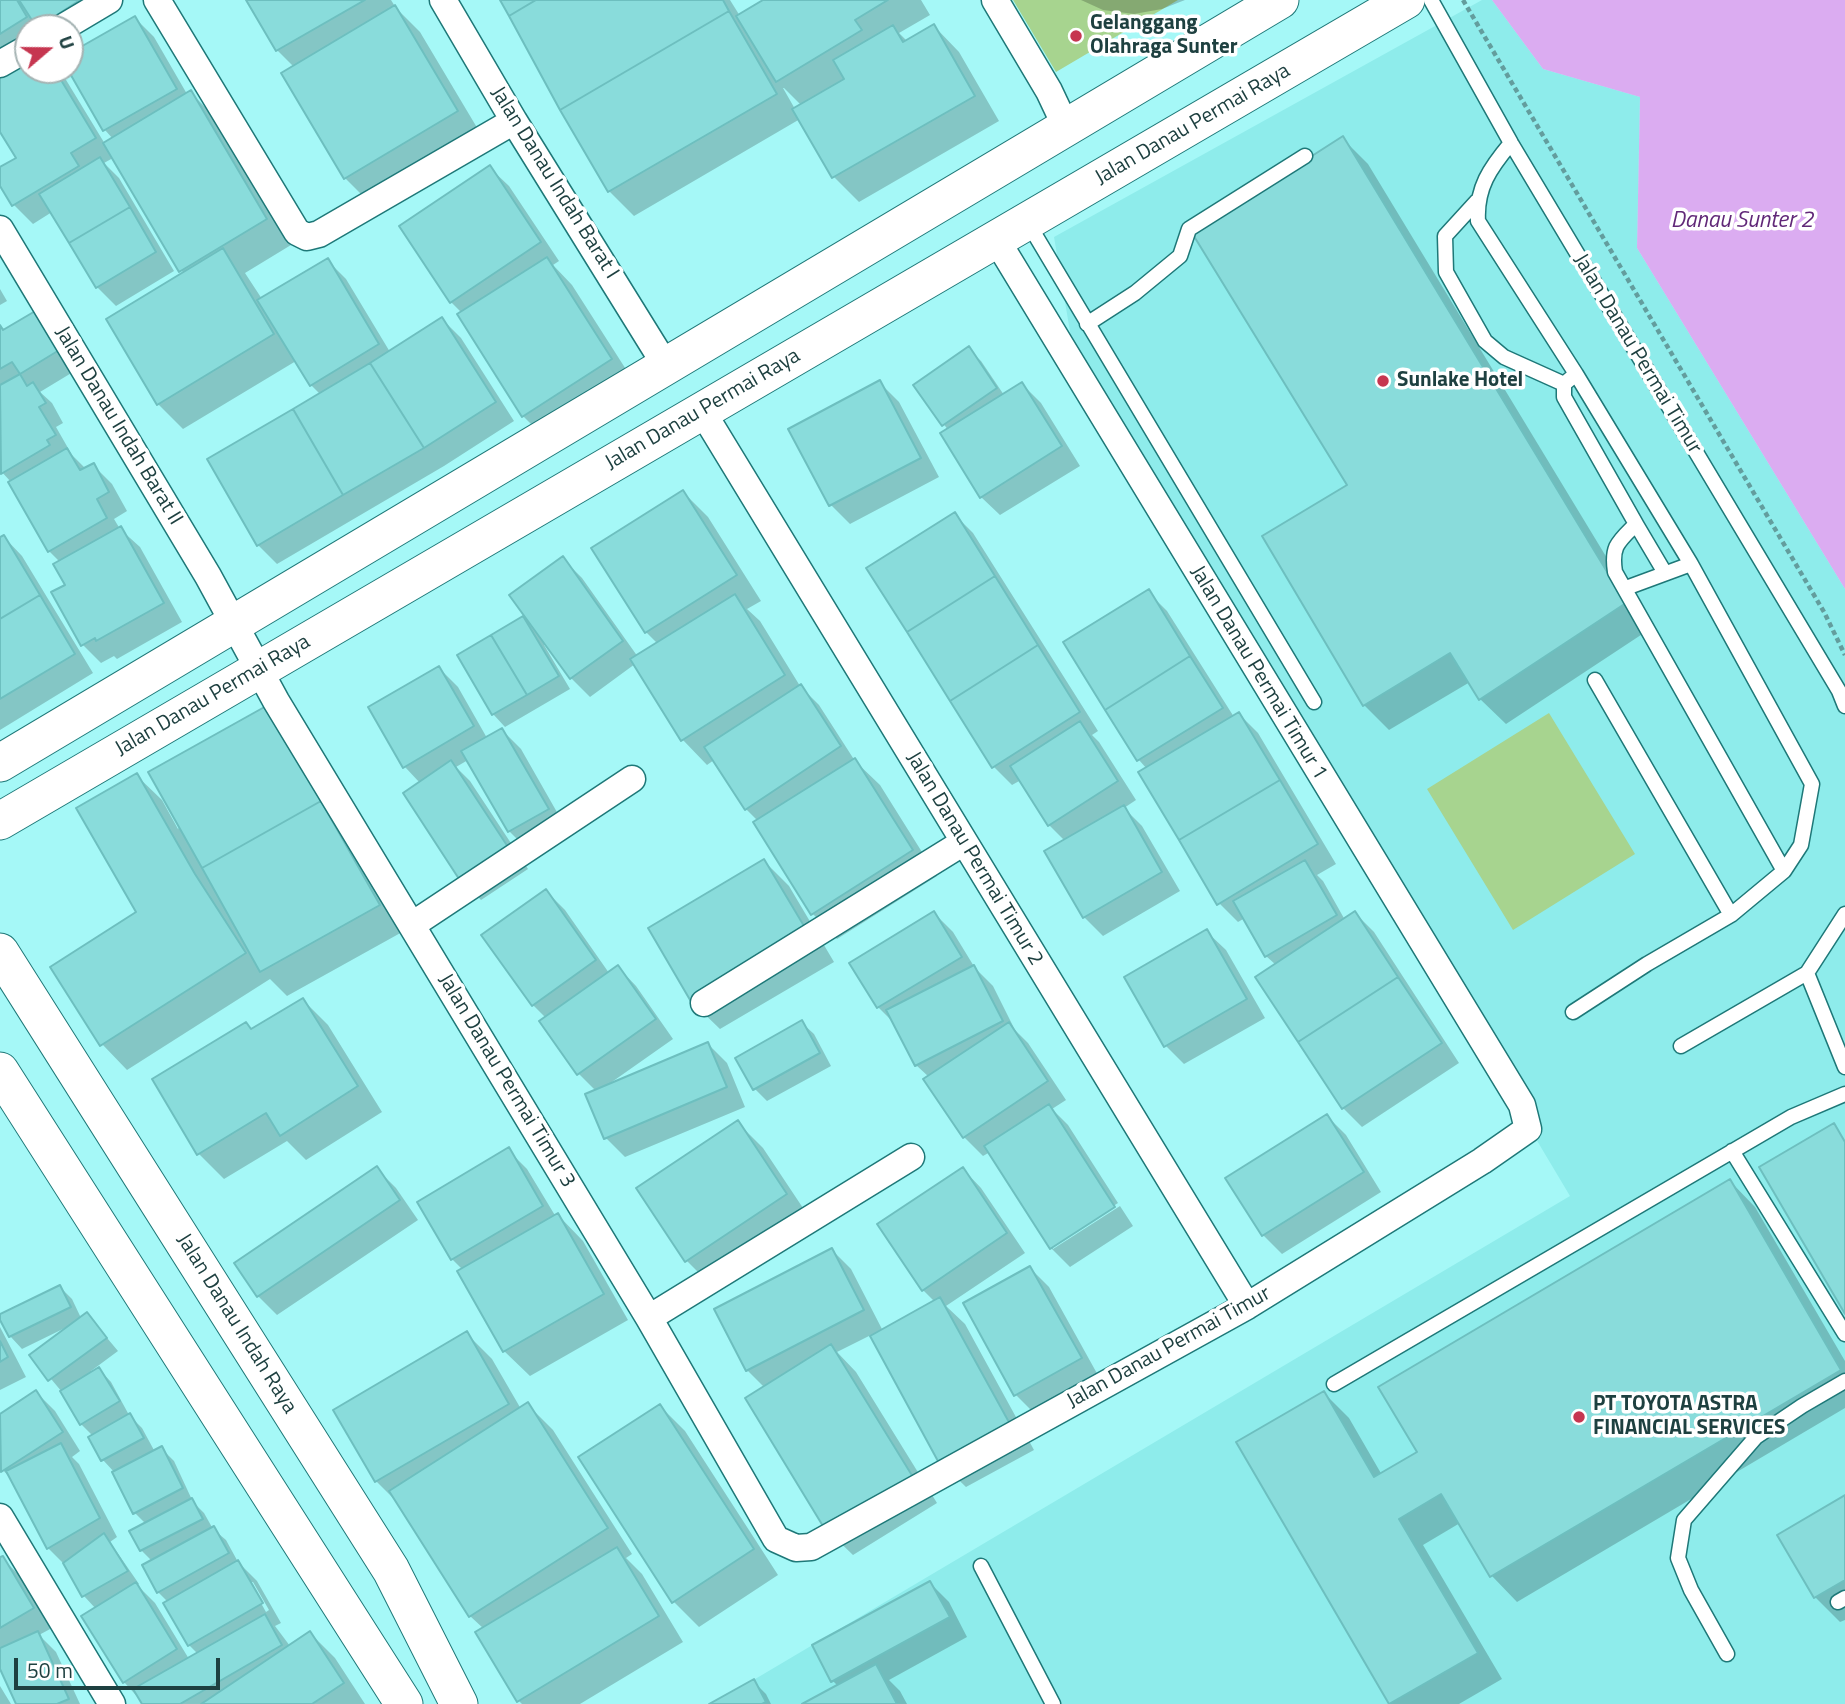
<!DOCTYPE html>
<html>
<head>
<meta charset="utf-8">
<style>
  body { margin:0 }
  #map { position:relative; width:1845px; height:1704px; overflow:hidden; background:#a5f8f7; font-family:"Titillium Web",sans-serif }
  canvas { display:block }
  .north { position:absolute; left:14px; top:14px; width:70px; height:70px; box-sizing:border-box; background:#fff; border:2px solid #a5b3b3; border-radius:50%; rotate:70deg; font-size:19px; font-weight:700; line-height:28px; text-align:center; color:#1e4040 }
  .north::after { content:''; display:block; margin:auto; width:24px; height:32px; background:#c63650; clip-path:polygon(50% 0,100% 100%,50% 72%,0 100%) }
  .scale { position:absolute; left:14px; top:1658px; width:206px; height:32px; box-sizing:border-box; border:4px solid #1e4040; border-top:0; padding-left:9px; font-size:21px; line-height:24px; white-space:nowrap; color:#1e4040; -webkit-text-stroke:5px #fff; paint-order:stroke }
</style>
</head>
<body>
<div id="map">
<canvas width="1845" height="1704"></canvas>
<div class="north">U</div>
<div class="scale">50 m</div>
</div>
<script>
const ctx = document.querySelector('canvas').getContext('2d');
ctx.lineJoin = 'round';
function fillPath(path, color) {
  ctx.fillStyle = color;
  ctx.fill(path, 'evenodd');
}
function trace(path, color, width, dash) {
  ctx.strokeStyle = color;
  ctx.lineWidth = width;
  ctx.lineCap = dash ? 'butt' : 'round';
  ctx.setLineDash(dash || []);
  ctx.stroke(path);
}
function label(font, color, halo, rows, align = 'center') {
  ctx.font = font + ' "Titillium Web",sans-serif';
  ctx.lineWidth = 7;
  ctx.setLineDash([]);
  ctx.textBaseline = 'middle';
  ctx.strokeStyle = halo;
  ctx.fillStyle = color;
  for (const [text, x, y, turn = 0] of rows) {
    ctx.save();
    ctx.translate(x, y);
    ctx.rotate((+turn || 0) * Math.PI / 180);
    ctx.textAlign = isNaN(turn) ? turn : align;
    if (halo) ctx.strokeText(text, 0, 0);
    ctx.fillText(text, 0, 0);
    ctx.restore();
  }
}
fillPath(new Path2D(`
  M1482 0H1492L1543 69 1640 97 1637 248 1845 589V1704H713L1570 1196 1076 367 1054 237Z`), '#8eeceb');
fillPath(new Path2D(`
  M1013 0H1178L1056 72Z
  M1549 713 1635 854 1513 930 1427 789Z`), '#a7d48f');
fillPath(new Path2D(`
  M1492 0H1845V589L1637 248 1640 97 1543 69Z`), '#dbacf1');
fillPath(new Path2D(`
  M0 0H124L70 37V28H28V46L0 64Z
  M248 0H391L396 8 420 32 482 136 370 203 345 178 294 67 277 50Z
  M502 0H730L740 16 767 0H921L930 15 899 33 908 42 934 26 959 52 999 121 859 202 834 177 800 119 634 216 609 191ZM783 88H784L802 106 795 109Z
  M1081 0H1185L1162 9 1134 14 1103 10Z
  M135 18 154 37 187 94 190 92 216 118 291 245 245 273 262 299 327 260 346 279 390 352 442 319 461 338 514 421 444 466 277 564 258 545 320 394 311 385 296 361 183 429 158 404 184 274 113 158 104 163 119 178 174 271 116 306 97 287 52 212 33 224 14 205 0 183V169L18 158 0 128 28 70H60L105 144 113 139 105 130 70 70V55Z
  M1342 138 1368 164 1650 629 1506 724 1480 699 1470 682 1389 730 1364 705 1349 486Z
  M490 168 509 186 559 261 553 265 572 285 636 385 548 441 523 416 462 313 451 302Z
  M0 289 7 301 0 305Z
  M37 312 78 369 40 392 52 403 63 423 56 427 72 455 86 469 93 465 112 484 127 511 114 519 120 529 140 547 182 622 117 659 114 656 101 663 82 644 60 562 49 551 11 482 0 470V325L5 330Z
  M968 349 981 361 1004 395 1022 384 1041 403 1080 466 1000 515 981 497 948 430 916 385Z
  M880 383 899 402 939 477 850 524 831 505 791 429Z
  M683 492 708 517 761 601 747 609 760 621 800 686 819 705 855 761 880 785 937 876 837 939 812 913 758 821 746 809 714 760 707 765 682 739 635 664 590 697 571 678 546 643 544 645 570 689 505 727 493 714 523 618 532 627 533 626 563 559 582 578 638 657 658 644 646 632Z
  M954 514 973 533 1098 731 1092 735 1099 742 1136 800 1124 808 1142 826 1180 891 1103 936 1084 917 1065 841 1049 825 1021 780 1012 785 993 766Z
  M4 537 22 556 93 673 0 730V539Z
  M1148 592 1167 611 1234 717 1239 714 1258 733 1336 864 1317 875 1323 881 1345 920 1355 913 1374 932 1459 1063 1362 1127 1343 1108 1276 965 1266 956 1245 918 1238 922 1219 903 1147 769 1139 760 1066 643Z
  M439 668 458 687 487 738 502 730 521 749 566 828 528 850 509 831 468 760 456 767 470 781 528 869 481 900 463 881 420 783 405 767Z
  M268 707 404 931 287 996 270 979 127 1070 102 1044 138 912 136 775 162 800 178 829Z
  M764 861 789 886 834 962 720 1029 694 1004Z
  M546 891 565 910 609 973 618 967 636 986 673 1039 609 1084 708 1044 727 1063 745 1107 625 1157 606 1138 588 1095 596 1091 578 1073 546 1018 533 1005Z
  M934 913 953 932 975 968 993 986 1015 1030 1028 1043 1066 1100 1052 1109 1068 1125 1118 1203 1053 1244V1249L1120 1206 1133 1226 1070 1267 1051 1248 990 1152 983 1156 964 1137 929 1077 916 1065 896 1025 878 1007 851 963Z
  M1207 932 1226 950 1265 1018 1184 1064 1165 1045Z
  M303 1000 328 1025 382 1112 306 1160 287 1141 224 1179 199 1154 252 1031Z
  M801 1022 814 1034 831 1066 767 1101 755 1089Z
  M1327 1116 1346 1135 1381 1192 1282 1254 1263 1235 1228 1178Z
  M738 1123 763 1148 811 1220 712 1286 687 1261 639 1189Z
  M508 1150 527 1169 556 1217 558 1215 583 1241 628 1320 530 1376 504 1351 463 1270 452 1259Z
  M377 1169 396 1188 418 1220 277 1315 258 1296Z
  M963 1169 981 1188 1025 1253 946 1306 965 1324 1034 1450 966 1487 940 1462 871 1335 837 1352 856 1372 937 1503 853 1555 827 1530 765 1388 747 1370 832 1250 851 1269 883 1331 935 1302 923 1290Z
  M1730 1181 1755 1207 1845 1361V1408L1517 1602 1492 1576 1460 1523 1423 1545 1502 1679 1459 1704H1391L1239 1443 1324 1393 1349 1418 1382 1475 1419 1453Z
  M1030 1268 1049 1287 1099 1377 1035 1414 1016 1395Z
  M60 1287 72 1299 81 1318 87 1314 118 1351 91 1371 92 1373 99 1369 111 1382 129 1415 142 1428 155 1452 162 1449 174 1461 193 1502 204 1513 213 1529 226 1540 238 1562 257 1581 281 1623 275 1626 290 1646 310 1633 335 1658 365 1704H144L124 1682 96 1609 84 1596 67 1567 48 1548 15 1483 0 1467V1416L36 1392 55 1411 80 1451 72 1457 79 1464 117 1537 110 1542 139 1584 137 1585 155 1603 189 1659 198 1654 189 1645 168 1602 158 1592 152 1561 141 1550 146 1524 135 1513 115 1473 103 1460 90 1437 93 1436 81 1424 62 1392 31 1355 66 1330 65 1328 22 1349 10 1336 0 1316ZM249 1582H253L269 1610 266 1612Z
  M0 1327 26 1377 0 1390Z
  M467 1334 492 1359 521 1409 528 1405 553 1430 632 1554 626 1558 642 1574 683 1642 580 1704H522L519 1701 484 1629 470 1616 399 1504 376 1481Z
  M660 1406 685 1431 778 1575 699 1627 674 1602 581 1458Z
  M1845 1497V1620L1840 1622 1815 1597Z
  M2 1558 21 1577 52 1628 39 1635 56 1652 80 1704H18L0 1665V1559Z
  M930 1583 949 1602 967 1637 889 1680 900 1691 907 1704H806L838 1686 833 1681Z
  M754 1682 766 1694 771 1704H713Z
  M0 1686 11 1704H0Z`), '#0003');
const building = new Path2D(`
  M0 0H17L27 17 0 34Z
  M19 0H80L37 28Z
  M246 0H365L276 51Z
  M500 0H536L509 16Z
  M536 0H723L729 11 560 110 509 16Z
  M763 0H888L855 20 862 30 776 82 736 16Z
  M395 5 458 111 344 179 281 73Z
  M729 11 777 94 608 192 560 110Z
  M135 16 177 89 103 131 68 70H70V53Z
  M934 24 975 96 832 178 792 109 844 79 833 60 893 25 903 42Z
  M28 55V70H55L96 138 71 153 79 166 12 206 0 186V167L16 158 0 132V72Z
  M191 90 267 219 179 272 103 143Z
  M1343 136 1626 603 1479 700 1450 653 1363 706 1262 536 1347 485 1192 233Z
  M100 157 130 207 69 243 39 194Z
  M490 165 541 242 450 303 399 226Z
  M130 207 156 252 96 288 69 243Z
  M223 248 274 334 157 405 106 319Z
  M547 257 612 359 522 417 457 314Z
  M328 258 379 344 310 386 257 300Z
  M37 310 61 349 20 374 12 362 0 369V325L3 330Z
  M442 317 496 402 424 448 370 363Z
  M969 346 997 388 942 426 913 385Z
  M370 363 424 448 343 495 293 409Z
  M20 374 27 386 33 382 46 403 39 407 56 435 47 440 50 445 1 474 0 385Z
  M880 380 921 458 829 506 788 429Z
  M1022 382 1062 446 980 498 940 433Z
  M293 409 343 495 257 546 207 459Z
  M67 448 80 470 94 463 109 492 97 499 107 518 48 552 8 482Z
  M683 490 737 575 645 633 591 548Z
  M955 512 995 576 907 632 866 568Z
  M121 526 164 603 96 641 95 638 81 646 51 592 65 585 53 564Z
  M4 535 40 595 0 619V537Z
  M563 556 623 641 570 679 509 595Z
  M995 576 1038 645 950 701 907 632Z
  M1149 589 1190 656 1105 710 1063 642Z
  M735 594 785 675 681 741 630 659Z
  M40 595 75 654 0 699V619Z
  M523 616 559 676 527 695 491 635Z
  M491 635 527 695 492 715 457 655Z
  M1038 645 1080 712 992 768 950 701Z
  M1190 656 1223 708 1137 761 1105 710Z
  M439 666 474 726 403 768 368 707Z
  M801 684 841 746 745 810 704 747Z
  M268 705 321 801 202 868 148 772Z
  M1239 712 1280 780 1179 840 1138 772Z
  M1080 721 1118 781 1048 826 1010 766Z
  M502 728 549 809 508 832 461 751Z
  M855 758 913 850 811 915 753 822Z
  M451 760 510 850 461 882 403 793Z
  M137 773 195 874 246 953 100 1046 50 967 136 912 76 808Z
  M1280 780 1318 844 1217 905 1179 840Z
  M321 801 380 905 260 972 202 868Z
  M1124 805 1162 872 1083 918 1044 851Z
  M764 859 810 936 693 1005 648 928Z
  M1305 860 1337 915 1265 957 1233 901Z
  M546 889 596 960 532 1006 481 935Z
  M934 911 962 957 877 1008 849 963Z
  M1355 911 1398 977 1298 1042 1255 977Z
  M1207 929 1247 999 1164 1047 1124 977Z
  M618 965 656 1019 577 1075 539 1021Z
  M974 965 1003 1021 915 1066 886 1010Z
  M1398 977 1442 1043 1342 1109 1298 1042Z
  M303 998 358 1086 280 1136 266 1113 197 1155 152 1079 246 1022 251 1029Z
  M802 1020 820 1053 753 1090 735 1058Z
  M1009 1022 1048 1081 963 1138 923 1079Z
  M708 1042 727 1087 604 1139 585 1094Z
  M1049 1104 1115 1207 1050 1249 984 1146Z
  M1327 1114 1364 1172 1262 1236 1225 1178Z
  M738 1120 787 1194 685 1262 636 1188Z
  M1834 1123 1845 1142V1314L1759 1167Z
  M509 1147 543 1206 451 1260 417 1202Z
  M377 1166 400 1200 257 1297 234 1263Z
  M963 1167 1007 1233 922 1291 877 1224Z
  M1730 1179 1841 1370 1490 1577 1441 1494 1399 1519 1478 1653 1389 1704 1236 1442 1324 1391 1374 1477 1417 1452 1378 1387Z
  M558 1213 604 1294 503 1352 457 1271Z
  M832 1248 864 1310 746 1371 714 1309Z
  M1030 1266 1082 1358 1014 1396 963 1303Z
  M60 1285 71 1307 9 1337 0 1320V1314Z
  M940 1297 1010 1424 939 1463 870 1336Z
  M87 1312 107 1338 48 1381 29 1355Z
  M467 1331 509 1404 375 1482 333 1410Z
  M0 1341 8 1357 0 1362Z
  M831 1344 913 1477 826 1531 745 1398Z
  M99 1367 120 1401 80 1425 60 1391Z
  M36 1390 63 1432 1 1472 0 1414Z
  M528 1402 608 1528 469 1617 389 1491Z
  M660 1404 754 1549 672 1603 578 1457Z
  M130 1413 144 1438 101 1461 88 1437Z
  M61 1443 100 1518 47 1549 6 1471Z
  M162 1446 183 1488 133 1514 112 1472Z
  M1845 1495V1580L1814 1598 1777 1535Z
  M192 1498 203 1519 140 1551 129 1531Z
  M214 1526 229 1553 157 1593 142 1565Z
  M104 1533 128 1571 82 1597 63 1563Z
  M617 1547 659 1616 517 1702 475 1632Z
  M3 1556 34 1608 0 1628V1557Z
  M238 1560 263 1603 188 1646 163 1603Z
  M930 1581 950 1617 831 1682 812 1645Z
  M136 1582 177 1649 123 1683 81 1616Z
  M265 1614 282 1645 180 1704H142L133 1689Z
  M38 1631 69 1699 57 1704H16L0 1669V1648Z
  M310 1631 344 1683 312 1704H201Z
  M876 1664 897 1704H802Z
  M754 1679 766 1702 762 1704H709Z`);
fillPath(building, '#89dcdb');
trace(building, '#6dbfbf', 2);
const lane = new Path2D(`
  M1431 0 1511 143 1839 691 1845 706
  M1511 143C1490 168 1476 188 1478 221L1576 374 1691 564 1812 784 1801 845 1784 871 1731 915 1647 964 1573 1012
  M1477 201 1445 236 1446 272 1485 341 1504 357 1564 384
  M1028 223 1314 702
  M1087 324 1135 293 1180 256 1189 229 1305 156
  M1576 374 1564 384V397L1636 524C1618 542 1611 546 1615 572L1784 871
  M1636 524 1665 573
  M1626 588 1691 564
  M1595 680 1731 915
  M1807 973 1845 1067
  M1681 1046 1807 973 1845 914
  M1732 1151 1845 1334
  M1334 1384 1791 1117 1845 1094
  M981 1566 1053 1704
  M1838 1602 1845 1598
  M1727 1654 1691 1590 1678 1558 1684 1520 1756 1437 1802 1406 1845 1381`);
const street = new Path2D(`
  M157 0 297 232 307 237 319 234 514 121
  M443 0 514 121 666 366
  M995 0 1049 91 1066 127
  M62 28 109 0
  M0 64 28 48
  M0 229 208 576 276 701 649 1318 776 1539 796 1548 811 1547 1247 1306 1482 1161 1528 1129 1522 1105 996 239
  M702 411 1247 1306
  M412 925 632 779
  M704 1003 964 842
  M649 1318 911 1157
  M0 1517 112 1704`);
const secondary = new Path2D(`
  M0 763 1280 0
  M0 821 1406 0
  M0 952 391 1570 459 1704
  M0 1071 404 1704`);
trace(lane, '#1e7878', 17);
trace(street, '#1e7878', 29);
trace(secondary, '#1e7878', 39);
trace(new Path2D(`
  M1463 0 1824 612 1845 655`), '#639d9d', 4.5, [5, 3.5]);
trace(lane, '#fff', 14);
trace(street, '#fff', 26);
trace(secondary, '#fff', 37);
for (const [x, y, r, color] of [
  [1076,36,7,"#c63650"],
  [1383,381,7,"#c63650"],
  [1579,1417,7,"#c63650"]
]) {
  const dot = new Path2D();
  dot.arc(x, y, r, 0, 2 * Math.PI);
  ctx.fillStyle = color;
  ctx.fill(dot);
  trace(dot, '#fff', 2.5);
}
label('bold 21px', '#1e4040', '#fff', [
  ["Gelanggang",1090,24],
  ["Olahraga Sunter",1090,48],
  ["Sunlake Hotel",1397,381],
  ["PT TOYOTA ASTRA",1593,1405],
  ["FINANCIAL SERVICES",1593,1429]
], 'left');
label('21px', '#1e4040', '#fff', [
  ["Jalan Danau Permai Raya",1193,125,-30],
  ["Jalan Danau Indah Barat I",554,183,58],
  ["Jalan Danau Permai Timur",1637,354,59],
  ["Jalan Danau Permai Raya",703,410,-30],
  ["Jalan Danau Indah Barat II",118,426,59],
  ["Jalan Danau Permai Timur 1",1258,673,59],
  ["Jalan Danau Permai Raya",213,696,-30],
  ["Jalan Danau Permai Timur 2",974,859,59],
  ["Jalan Danau Permai Timur 3",506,1081,59],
  ["Jalan Danau Indah Raya",236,1324,58],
  ["Jalan Danau Permai Timur",1169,1348,-29]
]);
label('italic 23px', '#612878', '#fff', [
  ["Danau Sunter 2",1742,221]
]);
</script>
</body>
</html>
